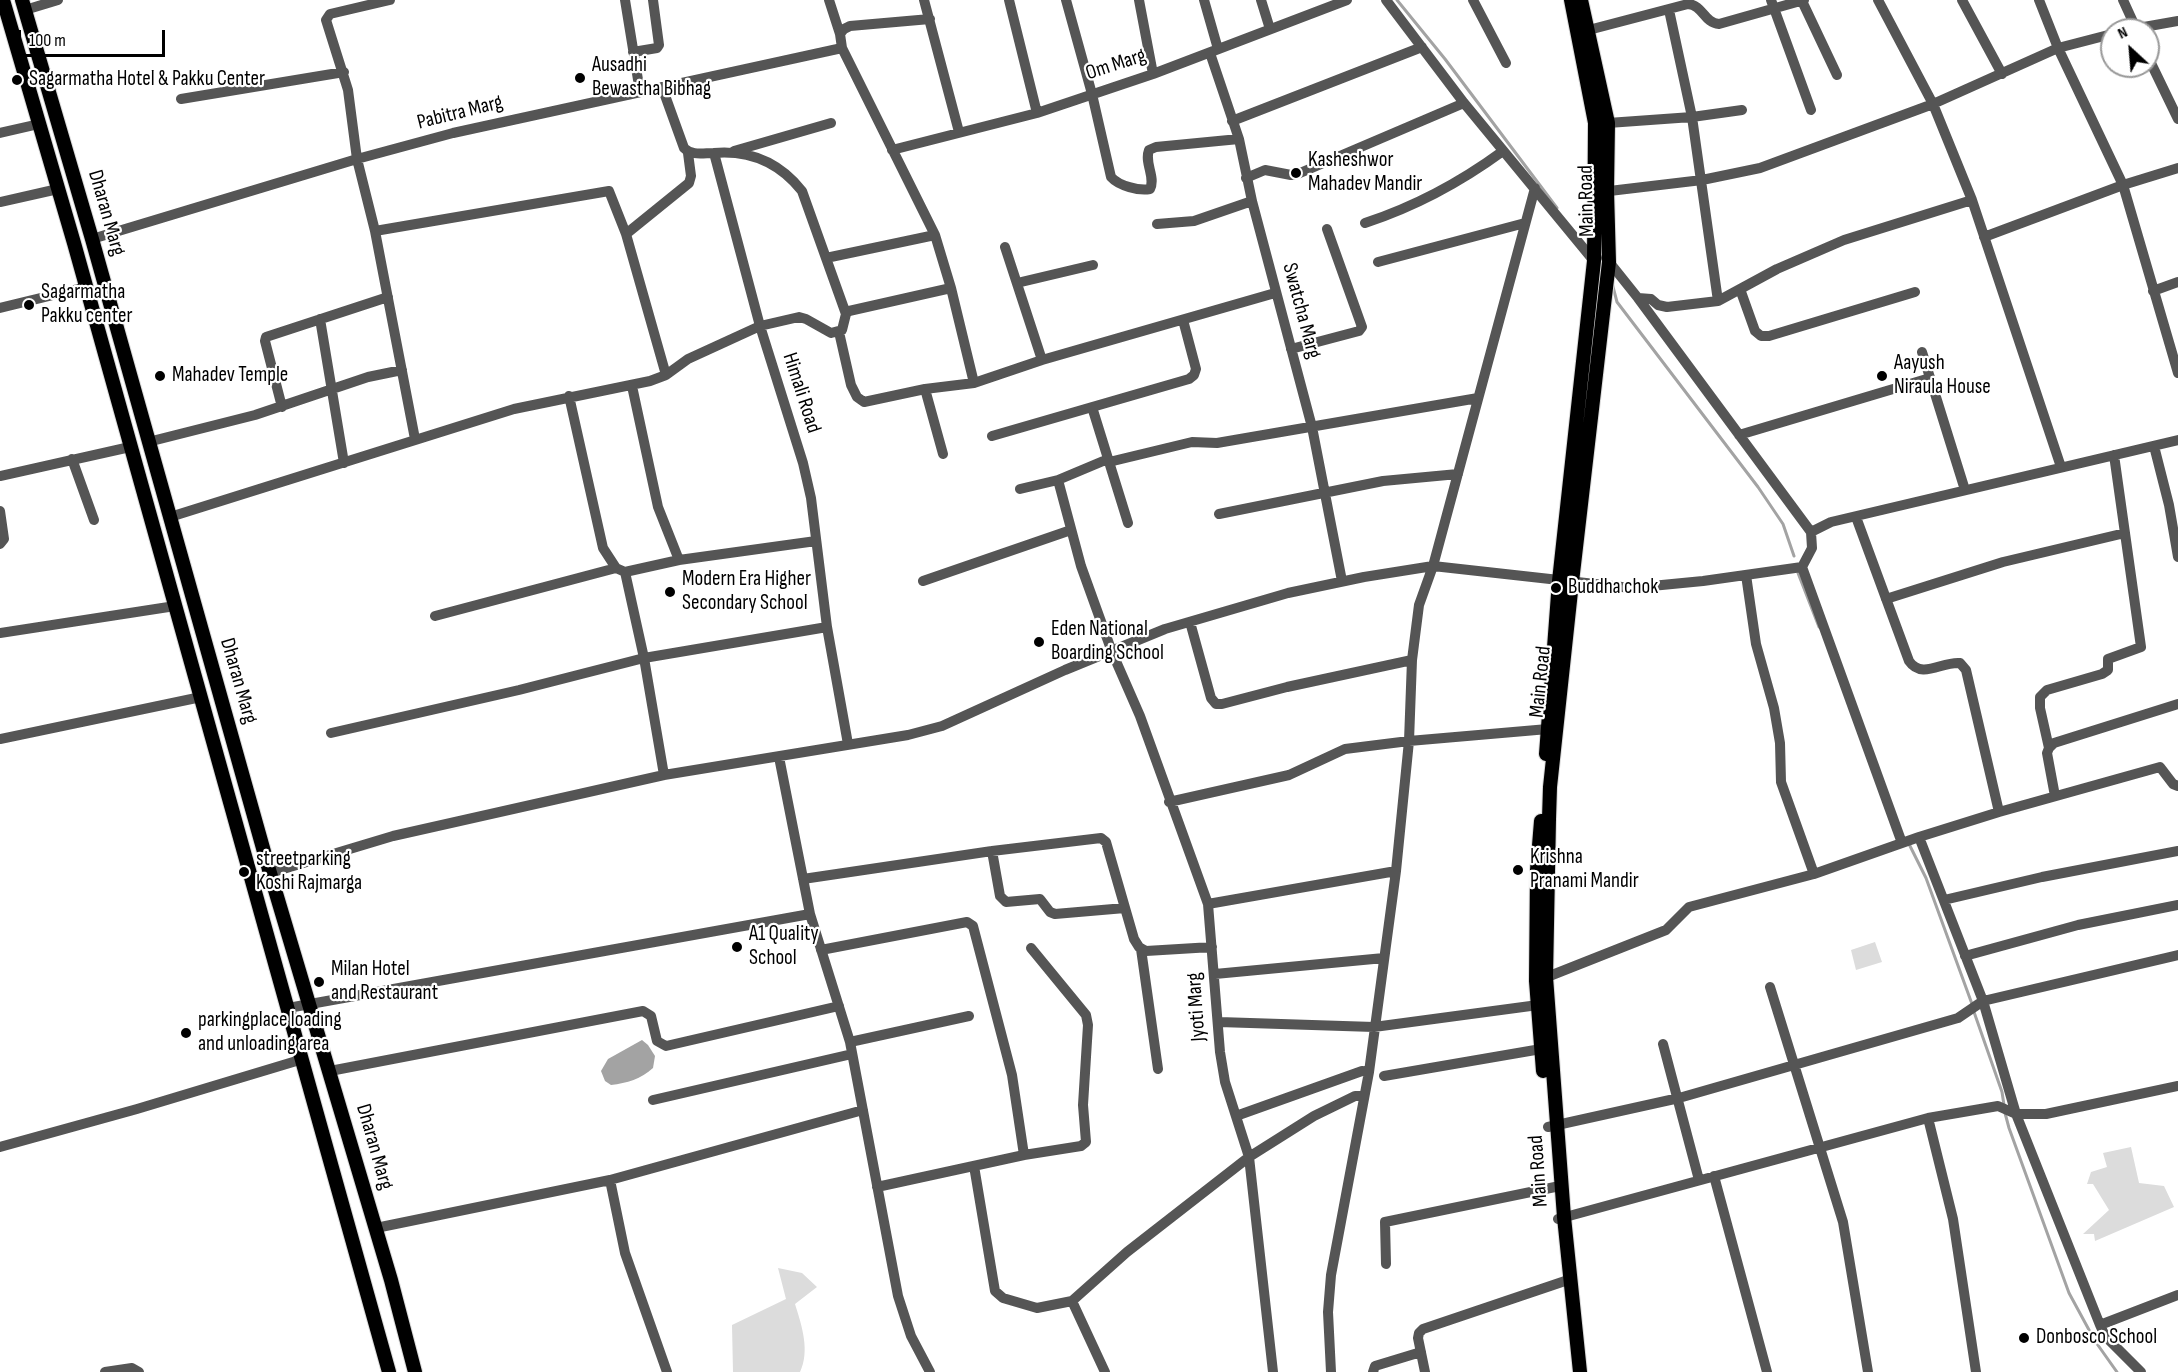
<!DOCTYPE html>
<html>
<head>
<meta charset="utf-8">
<style>
  body { margin:0 }
  #map { position:relative; width:2178px; height:1372px; overflow:hidden; background:#fff; font-family:"Sofia Sans Condensed",sans-serif }
  canvas { display:block }
  .north { position:absolute; left:2100px; top:18px; width:60px; height:60px; box-sizing:border-box; background:#fff; border:2px solid #999; border-radius:50%; rotate:334deg; font-size:16px; font-weight:700; line-height:24px; text-align:center; color:#000 }
  .north::after { content:''; display:block; margin:auto; width:21px; height:27px; background:#000; clip-path:polygon(50% 0,100% 100%,50% 72%,0 100%) }
  .scale { position:absolute; left:18px; top:30px; width:147px; height:27px; box-sizing:border-box; border:3px solid #000; border-top:0; padding-left:8px; font-size:18px; line-height:21px; white-space:nowrap; color:#000; -webkit-text-stroke:4px #fff; paint-order:stroke }
</style>
</head>
<body>
<div id="map">
<canvas width="2178" height="1372"></canvas>
<div class="north">N</div>
<div class="scale">100 m</div>
</div>
<script>
const ctx = document.querySelector('canvas').getContext('2d');
ctx.lineJoin = 'round';
function fillPath(path, color) {
  ctx.fillStyle = color;
  ctx.fill(path, 'evenodd');
}
function trace(path, color, width, dash) {
  ctx.strokeStyle = color;
  ctx.lineWidth = width;
  ctx.lineCap = dash ? 'butt' : 'round';
  ctx.setLineDash(dash || []);
  ctx.stroke(path);
}
function label(font, color, halo, rows, align = 'center') {
  ctx.font = font + ' "Sofia Sans Condensed",sans-serif';
  ctx.lineWidth = 4.5;
  ctx.setLineDash([]);
  ctx.textBaseline = 'middle';
  ctx.strokeStyle = halo;
  ctx.fillStyle = color;
  for (const [text, x, y, turn = 0] of rows) {
    ctx.save();
    ctx.translate(x, y);
    ctx.rotate((+turn || 0) * Math.PI / 180);
    ctx.textAlign = isNaN(turn) ? turn : align;
    if (halo) ctx.strokeText(text, 0, 0);
    ctx.fillText(text, 0, 0);
    ctx.restore();
  }
}
fillPath(new Path2D(`
  M1875 942 1882 962 1856 970 1851 950Z
  M2131 1147 2139 1183 2164 1186 2174 1207 2095 1241 2094 1234H2083L2109 1210 2093 1184H2087L2091 1172 2107 1167 2103 1153Z
  M778 1268 802 1273 817 1287 795 1304C802 1326 810 1351 800 1372H733L732 1325 786 1299Z`), '#dcdcdc');
fillPath(new Path2D(`
  M642 1040 648 1045 655 1056 653 1068C641 1079 627 1083 611 1085L605 1081 601 1071 608 1059Z`), '#a3a3a3');
trace(new Path2D(`
  M1397 0 1445 59 1557 208
  M1612 283 1617 302 1758 487 1783 524 1794 556
  M1798 573 1819 627
  M1909 844 1926 878 1972 1004
  M1974 1012 2002 1092 2004 1105
  M2005 1113 2009 1128 2069 1293 2095 1341 2117 1372`), '#a3a3a3', 3);
const major = new Path2D(`
  M3 0 74 243 389 1372
  M22 0 92 239 270 873 391 1280 415 1372
  M1546 754 1559 581 1594 261 1595 123 1571 0
  M1541 821 1537 870 1536 981 1543 1071
  M1580 1372 1564 1217 1546 977 1549 819 1550 787 1572 582 1609 262 1607 191 1608 123 1581 0`);
trace(major, '#dbdbdb', 16);
trace(new Path2D(`
  M390 0 330 14 326 20 348 90 357 159 375 231 415 439
  M625 0 640 92
  M829 0 840 34
  M924 0 959 132
  M1009 0 1037 113
  M1066 0 1092 94 1111 177C1119 186 1139 191 1150 189 1156 177 1144 163 1149 150L1156 147 1239 139
  M1139 0 1153 74
  M1204 0 1218 49
  M1261 0 1270 29
  M1386 0 1464 103 1594 261
  M1473 0 1506 63
  M1771 0 1811 110
  M1878 0 1933 104 1972 200 2061 467
  M1962 0 2002 74
  M2039 0 2058 48 2123 185 2178 373
  M2123 0 2134 24V30
  M1802 1 1837 75
  M25 10 58 0
  M930 19 850 26 844 29 840 34 842 48 935 235 951 288 974 383
  M2127 30 2178 21
  M1581 32 1688 4C1703 5 1704 23 1719 24L1804 0
  M633 52 657 48 659 45 653 0
  M1210 53 1239 139 1252 201 1312 427 1342 581
  M2148 57 2178 119
  M662 87 684 148C692 156 703 153 714 153L760 326 803 463 811 498 827 627 848 744
  M181 99 344 72
  M1232 121 1422 47
  M1608 123 1692 117 1669 10
  M0 133 39 124
  M892 150 1037 113 1153 74 1347 0
  M734 151 831 123
  M714 153C750 150 779 162 802 191L846 314
  M1246 178 1265 170 1291 175 1300 173 1464 103
  M1601 192 1702 180 1760 168 1933 104 2058 48 2112 34
  M0 202 58 189
  M1365 223C1414 207 1462 181 1503 151
  M1157 224 1194 221 1252 201
  M375 231 609 191 626 234 666 375
  M626 234 689 183 691 176 688 153
  M1984 237 2123 185 2178 168
  M92 239 357 159 453 133 842 48
  M1005 247 1042 360
  M826 258 935 235
  M1606 258 1638 298 1651 299 1658 305 1667 307 1718 301 1777 269 1844 240 1972 200
  M1378 262 1525 223
  M1017 283 1093 265
  M1740 289 1755 331 1761 336H1769L1915 292
  M2153 291 2178 282
  M1638 298 1811 532 1812 548 1802 567 1902 843
  M1718 301 1692 117 1742 110
  M0 308 86 287
  M320 319 344 463
  M839 332 851 385 857 397 864 402 925 389
  M1291 349 1359 331 1362 327 1327 229
  M1922 352 1965 490
  M632 386 658 507 679 560
  M569 396 603 548 616 568 625 572 679 560 816 541
  M282 407 265 341 266 337 388 297
  M1092 407 1128 523
  M1739 435 1930 378
  M992 436 1189 379 1194 375 1196 369 1183 320
  M148 442 255 415 368 377 402 370
  M2154 446 2169 505 2178 557
  M943 454 925 389 974 383 1042 360 1275 293
  M72 459 94 520
  M1109 462 1192 442 1217 443 1478 398
  M0 476 130 447
  M1058 480 1081 566 1112 652 1140 716 1208 904 1220 1052 1225 1082 1249 1157 1273 1372
  M1020 489 1058 480 1108 459
  M0 511 4 539 0 544
  M1219 514 1383 481 1458 474
  M170 517 514 409 650 381 666 375 688 359 760 326 799 317 806 319 831 333 842 330 846 314 849 311 951 288
  M1856 517 1909 661C1922 680 1942 661 1960 663L1966 670 1999 812
  M1811 532 1831 522 2178 440
  M625 572 644 658 664 775
  M1746 575 1756 644 1774 708 1780 743 1781 782 1814 874
  M923 581 1071 530
  M1886 599 2003 562 2125 533
  M435 616 616 568
  M1190 622 1211 698 1216 704H1222L1287 687 1412 660
  M0 633 175 606
  M331 733 519 690 644 658 827 627
  M0 739 201 697
  M2049 748 2040 708V697L2047 690 2102 674 2108 670V659L2141 647 2114 455
  M779 757 810 914 850 1042 898 1296 911 1336 930 1372
  M2055 796 2047 753 2049 748 2054 743 2178 704
  M1169 802 1289 775 1345 749 1409 741 1548 729
  M1919 837 1983 1001 2016 1114 2100 1325 2105 1336 2141 1372
  M992 851 1000 896 1006 902 1040 899 1050 912 1055 914 1125 908
  M270 873 393 836 664 775 908 735 942 726 1065 670 1165 629 1288 593 1364 577 1433 566 1631 588 1703 581 1802 567
  M803 879 992 851 1101 838 1106 842 1134 939 1139 947 1146 951 1212 947
  M1944 900 2042 877 2178 851
  M1208 904 1396 871
  M1141 949 1158 1069
  M821 950 967 922 973 926 1012 1075 1024 1155
  M1965 956 2078 925 2178 905
  M1215 974 1384 958
  M1542 979 1666 930 1689 907 1814 874 1919 837 1999 812 2160 767 2173 784 2178 786
  M1770 987 1843 1222 1868 1372
  M288 1008 810 914
  M1219 1022 1374 1027 1538 1005
  M850 1042 969 1016
  M1663 1044 1699 1180
  M330 1071 643 1011 651 1016 657 1041 666 1046 839 1006
  M1384 1076 1541 1049
  M653 1100 852 1054
  M1236 1116 1362 1071 1369 1072
  M1928 1118 1953 1219 1976 1372
  M1548 1127 1679 1098 1958 1018 1983 1001 2178 955
  M0 1147 137 1109 303 1059
  M974 1166 995 1291 1003 1298 1037 1308 1072 1301 1127 1252 1249 1157 1314 1116 1355 1096H1364
  M1714 1176 1767 1372
  M610 1180 625 1253 667 1372
  M877 1187 1024 1155 1081 1146 1086 1142 1083 1105 1088 1025 1086 1015 1031 948
  M1558 1219 1928 1118 1998 1106 2016 1114H2046L2178 1086
  M376 1228 610 1180 863 1110
  M1386 1264 1385 1222 1555 1187
  M1072 1301 1105 1372
  M2100 1325 2178 1295
  M105 1372 132 1368 139 1372
  M1331 1372 1328 1312 1331 1275 1369 1072 1396 871 1409 741 1412 660 1419 605 1433 566 1535 188
  M1373 1372 1375 1366 1421 1352
  M1425 1372 1418 1338 1419 1333 1423 1329 1565 1281`), '#555', 10);
trace(major, '#000', 14);
for (const [x, y, r, color] of [
  [580,78,6,"#000"],
  [17,80,6,"#000"],
  [1296,173,6,"#000"],
  [29,305,6,"#000"],
  [160,376,6,"#000"],
  [1882,376,6,"#000"],
  [1556,588,6,"#000"],
  [670,592,6,"#000"],
  [1039,642,6,"#000"],
  [1518,870,6,"#000"],
  [244,872,6,"#000"],
  [737,947,6,"#000"],
  [319,982,6,"#000"],
  [186,1033,6,"#000"],
  [2024,1338,6,"#000"]
]) {
  const dot = new Path2D();
  dot.arc(x, y, r, 0, 2 * Math.PI);
  ctx.fillStyle = color;
  ctx.fill(dot);
  trace(dot, '#fff', 2);
}
label('21px', '#000', '#fff', [
  ["Om Marg",1116,65,-18],
  ["Pabitra Marg",460,113,-14],
  ["Main Road",1587,201,-91],
  ["Dharan Marg",106,213,74],
  ["Swatcha Marg",1301,311,75],
  ["Himali Road",801,393,72],
  ["Dharan Marg",238,681,74],
  ["Main Road",1541,682,-84],
  ["Jyoti Marg",1197,1007,-94],
  ["Dharan Marg",374,1147,74],
  ["Main Road",1539,1171,-94]
]);
label('21px', '#000', '#fff', [
  ["Ausadhi",592,66],
  ["Bewastha Bibhag",592,90],
  ["Sagarmatha Hotel & Pakku Center",29,80],
  ["Kasheshwor",1308,161],
  ["Mahadev Mandir",1308,185],
  ["Sagarmatha",41,293],
  ["Pakku center",41,317],
  ["Aayush",1894,364],
  ["Niraula House",1894,388],
  ["Mahadev Temple",172,376],
  ["Modern Era Higher",682,580],
  ["Secondary School",682,604],
  ["Buddha chok",1568,588],
  ["Eden National",1051,630],
  ["Boarding School",1051,654],
  ["Krishna",1530,858],
  ["Pranami Mandir",1530,882],
  ["streetparking",256,860],
  ["Koshi Rajmarga",256,884],
  ["A1 Quality",749,935],
  ["School",749,959],
  ["Milan Hotel",331,970],
  ["and Restaurant",331,994],
  ["parkingplace loading",198,1021],
  ["and unloading area",198,1045],
  ["Donbosco School",2036,1338]
], 'left');
</script>
</body>
</html>
